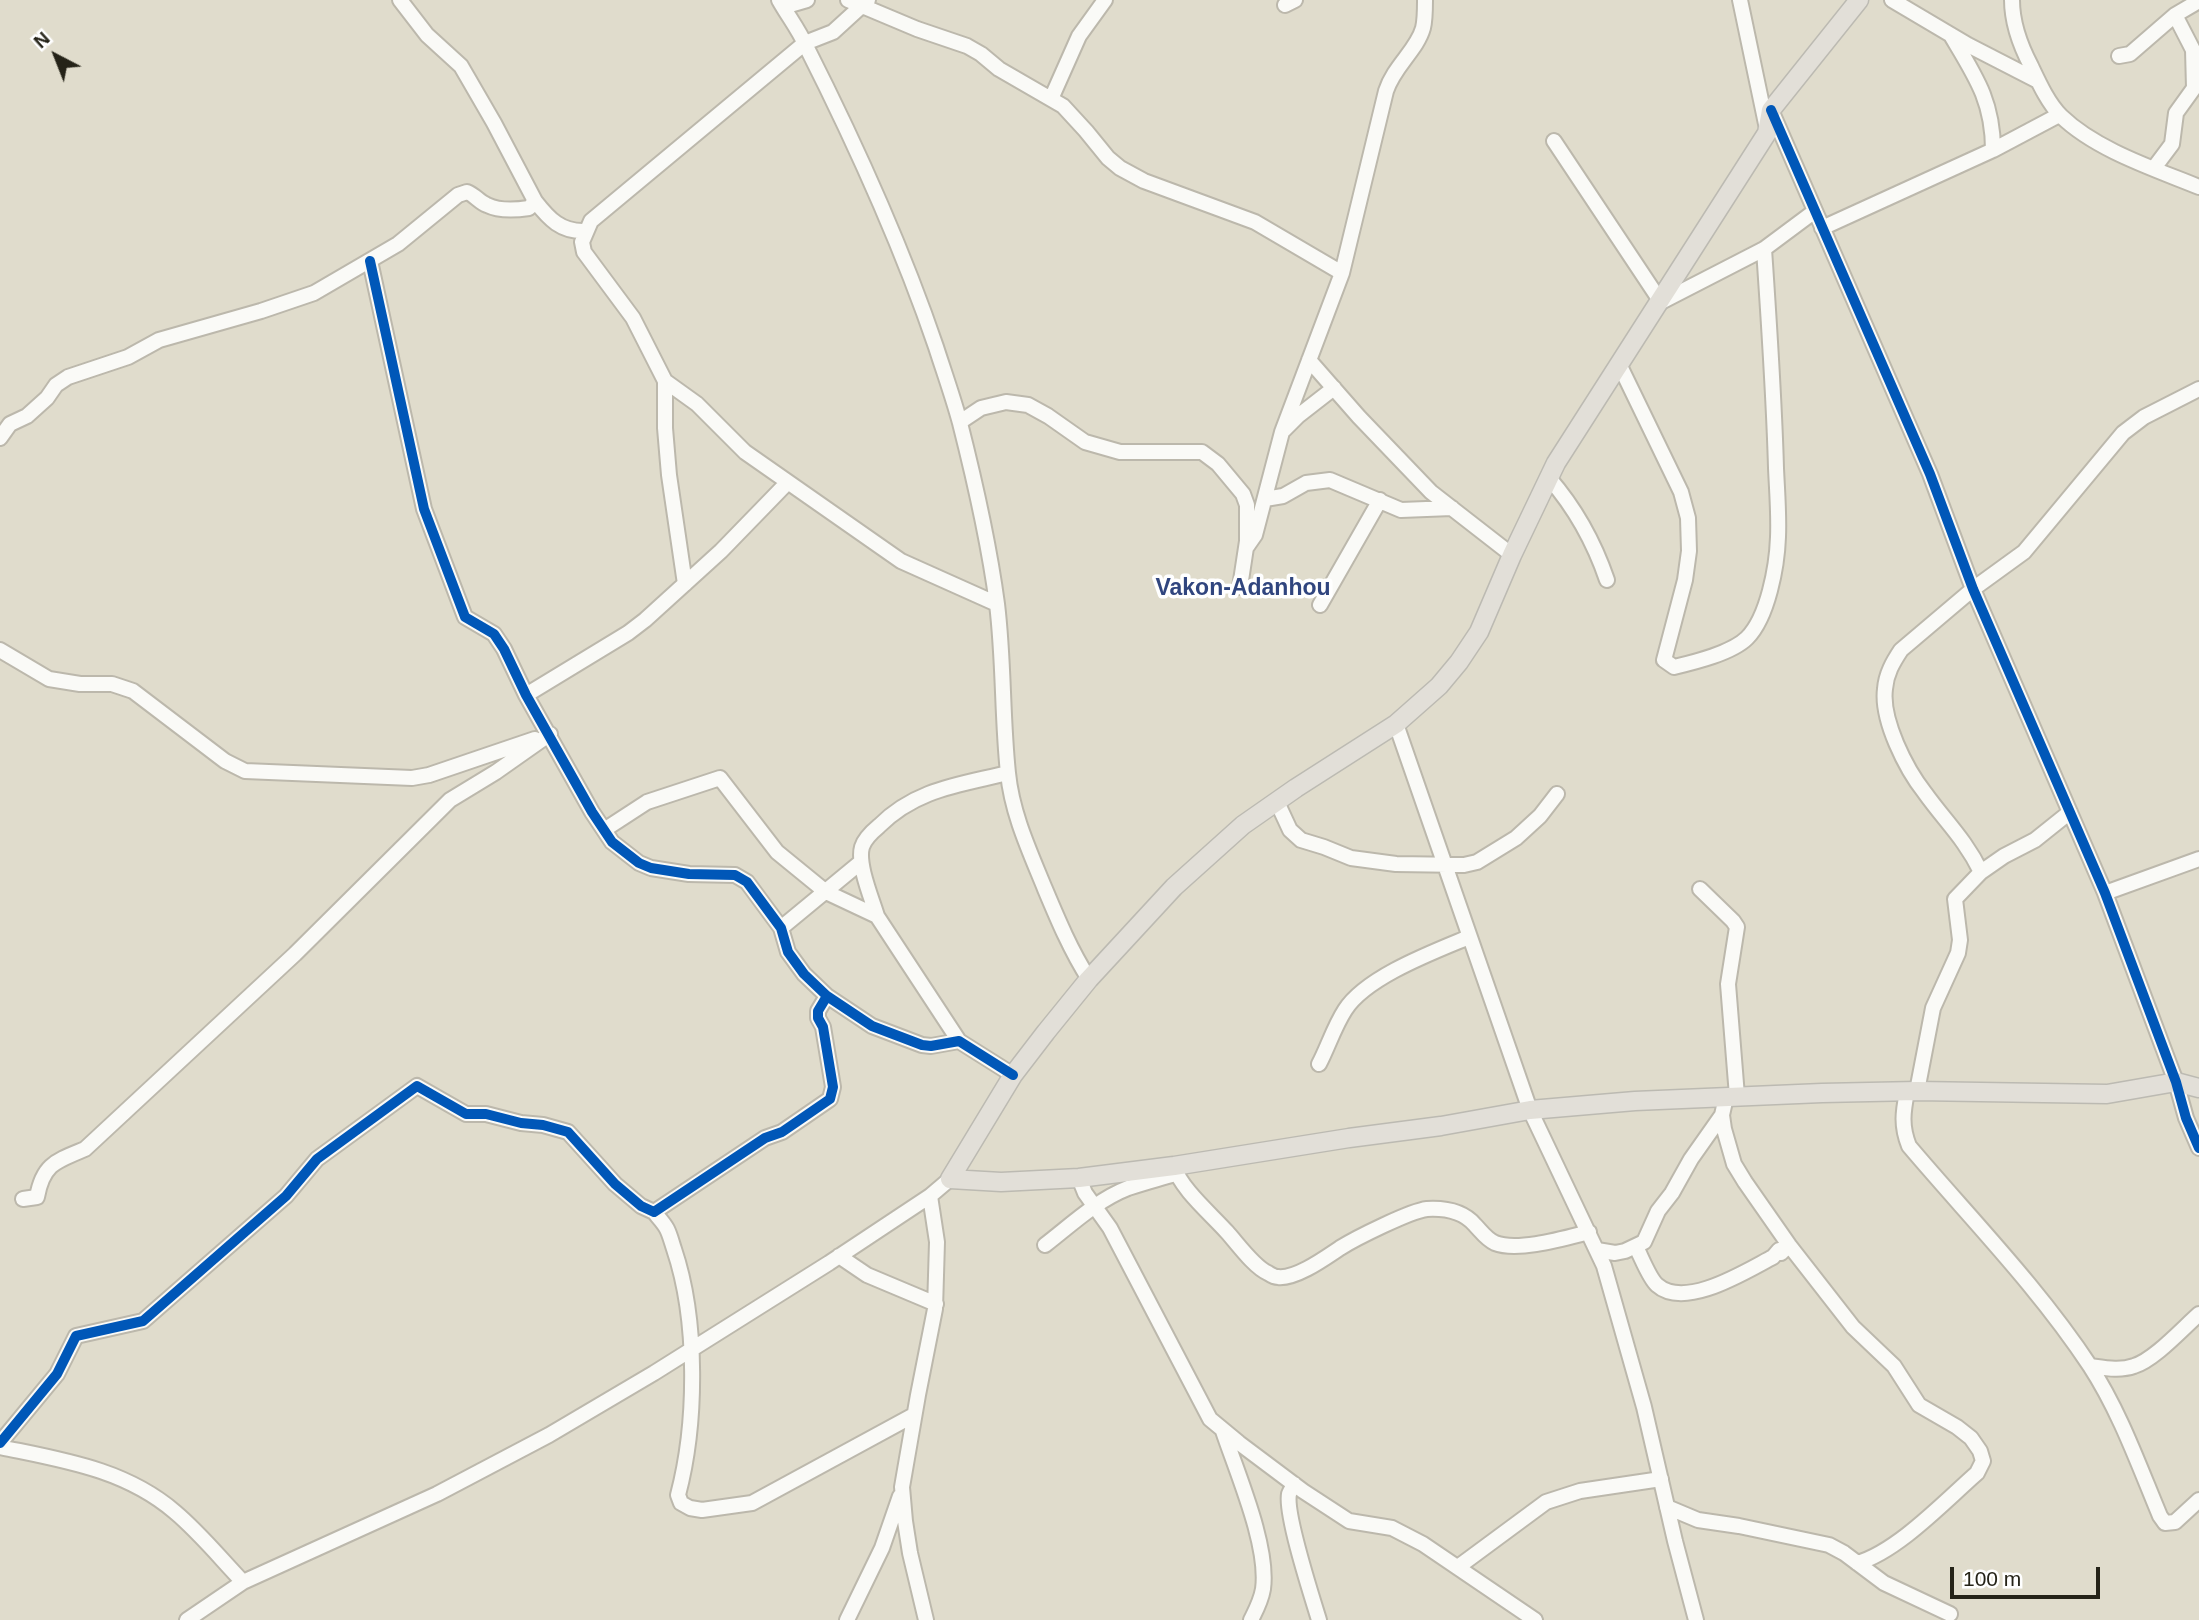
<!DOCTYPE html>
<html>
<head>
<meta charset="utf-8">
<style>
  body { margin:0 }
  #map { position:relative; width:2199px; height:1620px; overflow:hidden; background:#e0dccc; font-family:Arial,sans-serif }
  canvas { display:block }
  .north { position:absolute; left:21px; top:21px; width:70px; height:70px; -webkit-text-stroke:5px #fff; paint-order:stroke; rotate:318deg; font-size:19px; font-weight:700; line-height:28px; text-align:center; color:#252318 }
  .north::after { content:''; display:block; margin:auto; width:24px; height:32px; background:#252318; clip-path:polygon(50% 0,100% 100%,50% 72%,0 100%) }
  .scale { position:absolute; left:1950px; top:1567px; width:150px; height:32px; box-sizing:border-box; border:4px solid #252318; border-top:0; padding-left:9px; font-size:21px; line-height:24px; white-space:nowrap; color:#252318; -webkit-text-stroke:5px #fff; paint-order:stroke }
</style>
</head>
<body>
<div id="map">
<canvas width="2199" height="1620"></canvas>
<div class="north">N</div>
<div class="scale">100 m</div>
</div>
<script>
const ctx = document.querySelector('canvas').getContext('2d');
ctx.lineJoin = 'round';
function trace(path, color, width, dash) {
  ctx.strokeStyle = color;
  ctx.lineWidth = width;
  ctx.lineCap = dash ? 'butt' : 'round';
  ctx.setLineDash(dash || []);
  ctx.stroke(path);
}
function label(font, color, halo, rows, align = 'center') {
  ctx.font = font + ' Arial,sans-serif';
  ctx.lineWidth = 7;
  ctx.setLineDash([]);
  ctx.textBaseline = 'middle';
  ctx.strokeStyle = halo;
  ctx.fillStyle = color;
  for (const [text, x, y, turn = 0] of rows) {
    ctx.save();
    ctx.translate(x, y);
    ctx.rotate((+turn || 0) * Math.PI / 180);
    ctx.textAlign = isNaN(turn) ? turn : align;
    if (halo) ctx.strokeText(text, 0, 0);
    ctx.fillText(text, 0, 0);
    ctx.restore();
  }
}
const minor = new Path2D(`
  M779 0C788 16 799 30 806 46 855 143 901 244 936 347 944 372 953 397 960 423 975 482 989 544 997 604 1004 661 1002 717 1008 773 1012 814 1030 852 1045 889 1058 920 1071 951 1089 979
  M848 0 917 29 967 46 981 54 999 69 1063 106 1086 131 1108 158 1120 168 1144 181 1255 222 1342 273
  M868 0 833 32 805 43 591 221 582 242 584 252 633 318 665 381 697 404 745 452 901 561 997 604
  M1740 0 1766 124
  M1892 0 1968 45 2038 81
  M2012 0C2012 24 2020 45 2031 66 2039 83 2048 103 2061 116 2096 150 2155 169 2199 187
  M1285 5 1295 0
  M783 7 807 0
  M1952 37C1976 77 1993 102 1993 150
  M2119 56 2130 54 2175 15 2199 1
  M1051 99 1079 36 1105 0
  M1771 110 1930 474 1973 589 2105 893 2176 1082 2186 1118 2199 1148
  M1554 141 1661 302 1764 249 1815 211
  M2154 168 2172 144 2176 113 2194 88 2193 50 2175 15
  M535 201C549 219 561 232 585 231
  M1822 228 1993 150 2059 115
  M370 261 424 509 465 617 494 634 504 649 526 695 592 812 612 842 639 863 651 868 689 874 735 875 747 882 781 928 788 952 804 974 827 996 872 1026 922 1045 931 1046 959 1041 1013 1075
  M1309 360 1359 417 1431 492 1512 555
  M1619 364 1681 492 1688 518 1689 551 1685 580 1664 660 1674 667C1695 662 1732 653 1747 638 1768 617 1777 566 1778 537 1779 514 1777 491 1776 468 1774 395 1769 322 1764 249
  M665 381V428L669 475 685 584
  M960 422 981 408 1006 402 1028 405 1048 416 1085 442 1120 452H1202L1218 464 1243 494 1247 505V541L1240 587
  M1284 430 1298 416 1334 388
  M0 438 10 424 27 416 47 398 56 385 68 377 128 357 159 340 261 311 314 293 398 244 458 195 467 192C475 195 479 202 487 205 499 211 516 210 529 208L535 201 494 123 461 66 427 35 400 0
  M1549 478C1576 509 1594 542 1607 580
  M1265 499 1283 496 1306 483 1330 480 1401 510 1452 508
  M1246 548 1255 535 1282 432 1342 273 1386 91C1394 66 1417 50 1423 28 1425 20 1425 9 1425 0
  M1320 605 1380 500
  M0 650 49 679 80 684H112L133 691 225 761 245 771 412 778 429 775 535 739
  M526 695 628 633 645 620 721 551 788 482
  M1396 724 1530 1110 1604 1266 1644 1407 1675 1541 1696 1620
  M1277 802 1290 830 1301 840 1324 847 1351 858 1396 864 1464 865 1477 862 1516 838 1540 816 1557 794
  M604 830 647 802 720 778 777 852 826 892 877 916 959 1041
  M1981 872C1965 839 1945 821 1925 793 1906 769 1881 720 1885 689 1886 674 1893 662 1901 650L1973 589 2024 552 2123 433 2144 417 2199 389
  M1700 889 1733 921 1737 927 1728 984 1737 1096
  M2105 893 2199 859
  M877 916C872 899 857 864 862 847 864 840 873 831 879 826 916 789 959 785 1008 773
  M781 928 861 862
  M1319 1064C1328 1047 1334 1027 1345 1010 1366 977 1433 952 1469 937
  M1917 1091 1933 1008 1958 953 1960 940 1955 899 1981 872 2004 856 2035 840 2070 812
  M1907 1092C1903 1112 1901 1126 1909 1146 1970 1218 2038 1287 2090 1366 2120 1412 2139 1466 2160 1516L2165 1523 2175 1522 2199 1500
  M1726 1097 1722 1115 1724 1129 1734 1164 1745 1182 1789 1245 1853 1327 1894 1366 1919 1405 1957 1427 1971 1438 1980 1451 1983 1461 1977 1473C1945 1501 1897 1552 1857 1563
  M1174 1166C1180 1188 1211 1214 1227 1232 1237 1243 1254 1267 1268 1273 1271 1275 1274 1277 1278 1277 1296 1279 1325 1258 1340 1248 1356 1238 1410 1211 1427 1209 1445 1208 1463 1211 1475 1225 1481 1231 1486 1239 1495 1243 1518 1252 1565 1238 1589 1232
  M1079 1178 1085 1193 1110 1228 1210 1419 1239 1443 1303 1491 1349 1521 1392 1528 1423 1544 1535 1620
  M23 1199 37 1197C43 1164 56 1161 85 1149L295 954 450 800 496 772 550 734
  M654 1212C658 1217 664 1223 667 1229 670 1235 672 1243 674 1249 698 1320 697 1423 678 1495L681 1503 690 1508 702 1510 752 1503 914 1415
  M1045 1245C1071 1225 1097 1200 1128 1188 1144 1183 1160 1178 1176 1174
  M1636 1247C1641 1256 1649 1278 1657 1285 1685 1310 1746 1271 1773 1257L1779 1250 1781 1253 1789 1245
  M1597 1250 1615 1253 1625 1251 1644 1242 1658 1211 1672 1193 1691 1159 1722 1115
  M839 1256 867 1275 936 1304
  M2090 1366C2105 1368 2120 1371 2134 1366 2154 1360 2182 1329 2199 1314
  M1223 1431C1237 1473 1269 1546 1263 1589 1261 1601 1256 1610 1251 1620
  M0 1443 57 1374 76 1336 143 1321 286 1196 317 1159 417 1086 466 1114H486L521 1123 543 1125 568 1132 615 1184 641 1206 654 1212 765 1138 782 1132 830 1099 833 1087 823 1027 818 1018V1011L827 996
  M0 1447C62 1460 125 1469 175 1512 200 1533 221 1559 243 1582
  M1294 1484C1293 1487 1290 1491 1289 1494 1285 1514 1312 1597 1319 1620
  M1667 1507 1698 1520 1739 1526 1829 1545 1844 1553 1884 1583 1950 1614
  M1458 1567 1546 1502 1580 1491 1661 1479
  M187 1620 243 1582 437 1494 549 1435 654 1373 829 1263 930 1196 950 1179
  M847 1620 882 1548 900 1496
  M926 1620 910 1553 905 1521 902 1487 918 1395 935 1309 937 1242 930 1196`);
const major = new Path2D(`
  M1859 0 1771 110 1767 133 1556 463 1512 555 1479 632 1459 662 1439 686 1396 724 1296 788 1243 825 1174 887 1089 979 1046 1032 1013 1075 950 1179 1001 1182 1079 1178 1174 1166 1349 1138 1441 1126 1530 1110 1635 1101 1822 1093 1917 1091 2107 1094 2176 1082 2199 1088`);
trace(minor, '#bcb8ac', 18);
trace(major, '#bcbab2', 21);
trace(minor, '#fafaf7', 14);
trace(major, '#e2dfd8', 18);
trace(new Path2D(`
  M1771 110 1930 474 1973 589 2105 893 2176 1082 2186 1118 2199 1148
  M370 261 424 509 465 617 494 634 504 649 526 695 592 812 612 842 639 863 651 868 689 874 735 875 747 882 781 928 788 952 804 974 827 996 872 1026 922 1045 931 1046 959 1041 1013 1075
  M0 1443 57 1374 76 1336 143 1321 286 1196 317 1159 417 1086 466 1114H486L521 1123 543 1125 568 1132 615 1184 641 1206 654 1212 765 1138 782 1132 830 1099 833 1087 823 1027 818 1018V1011L827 996`), '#0057b8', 10);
label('bold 23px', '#30457e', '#fff', [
  ["Vakon-Adanhou",1243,589]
]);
</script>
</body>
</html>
